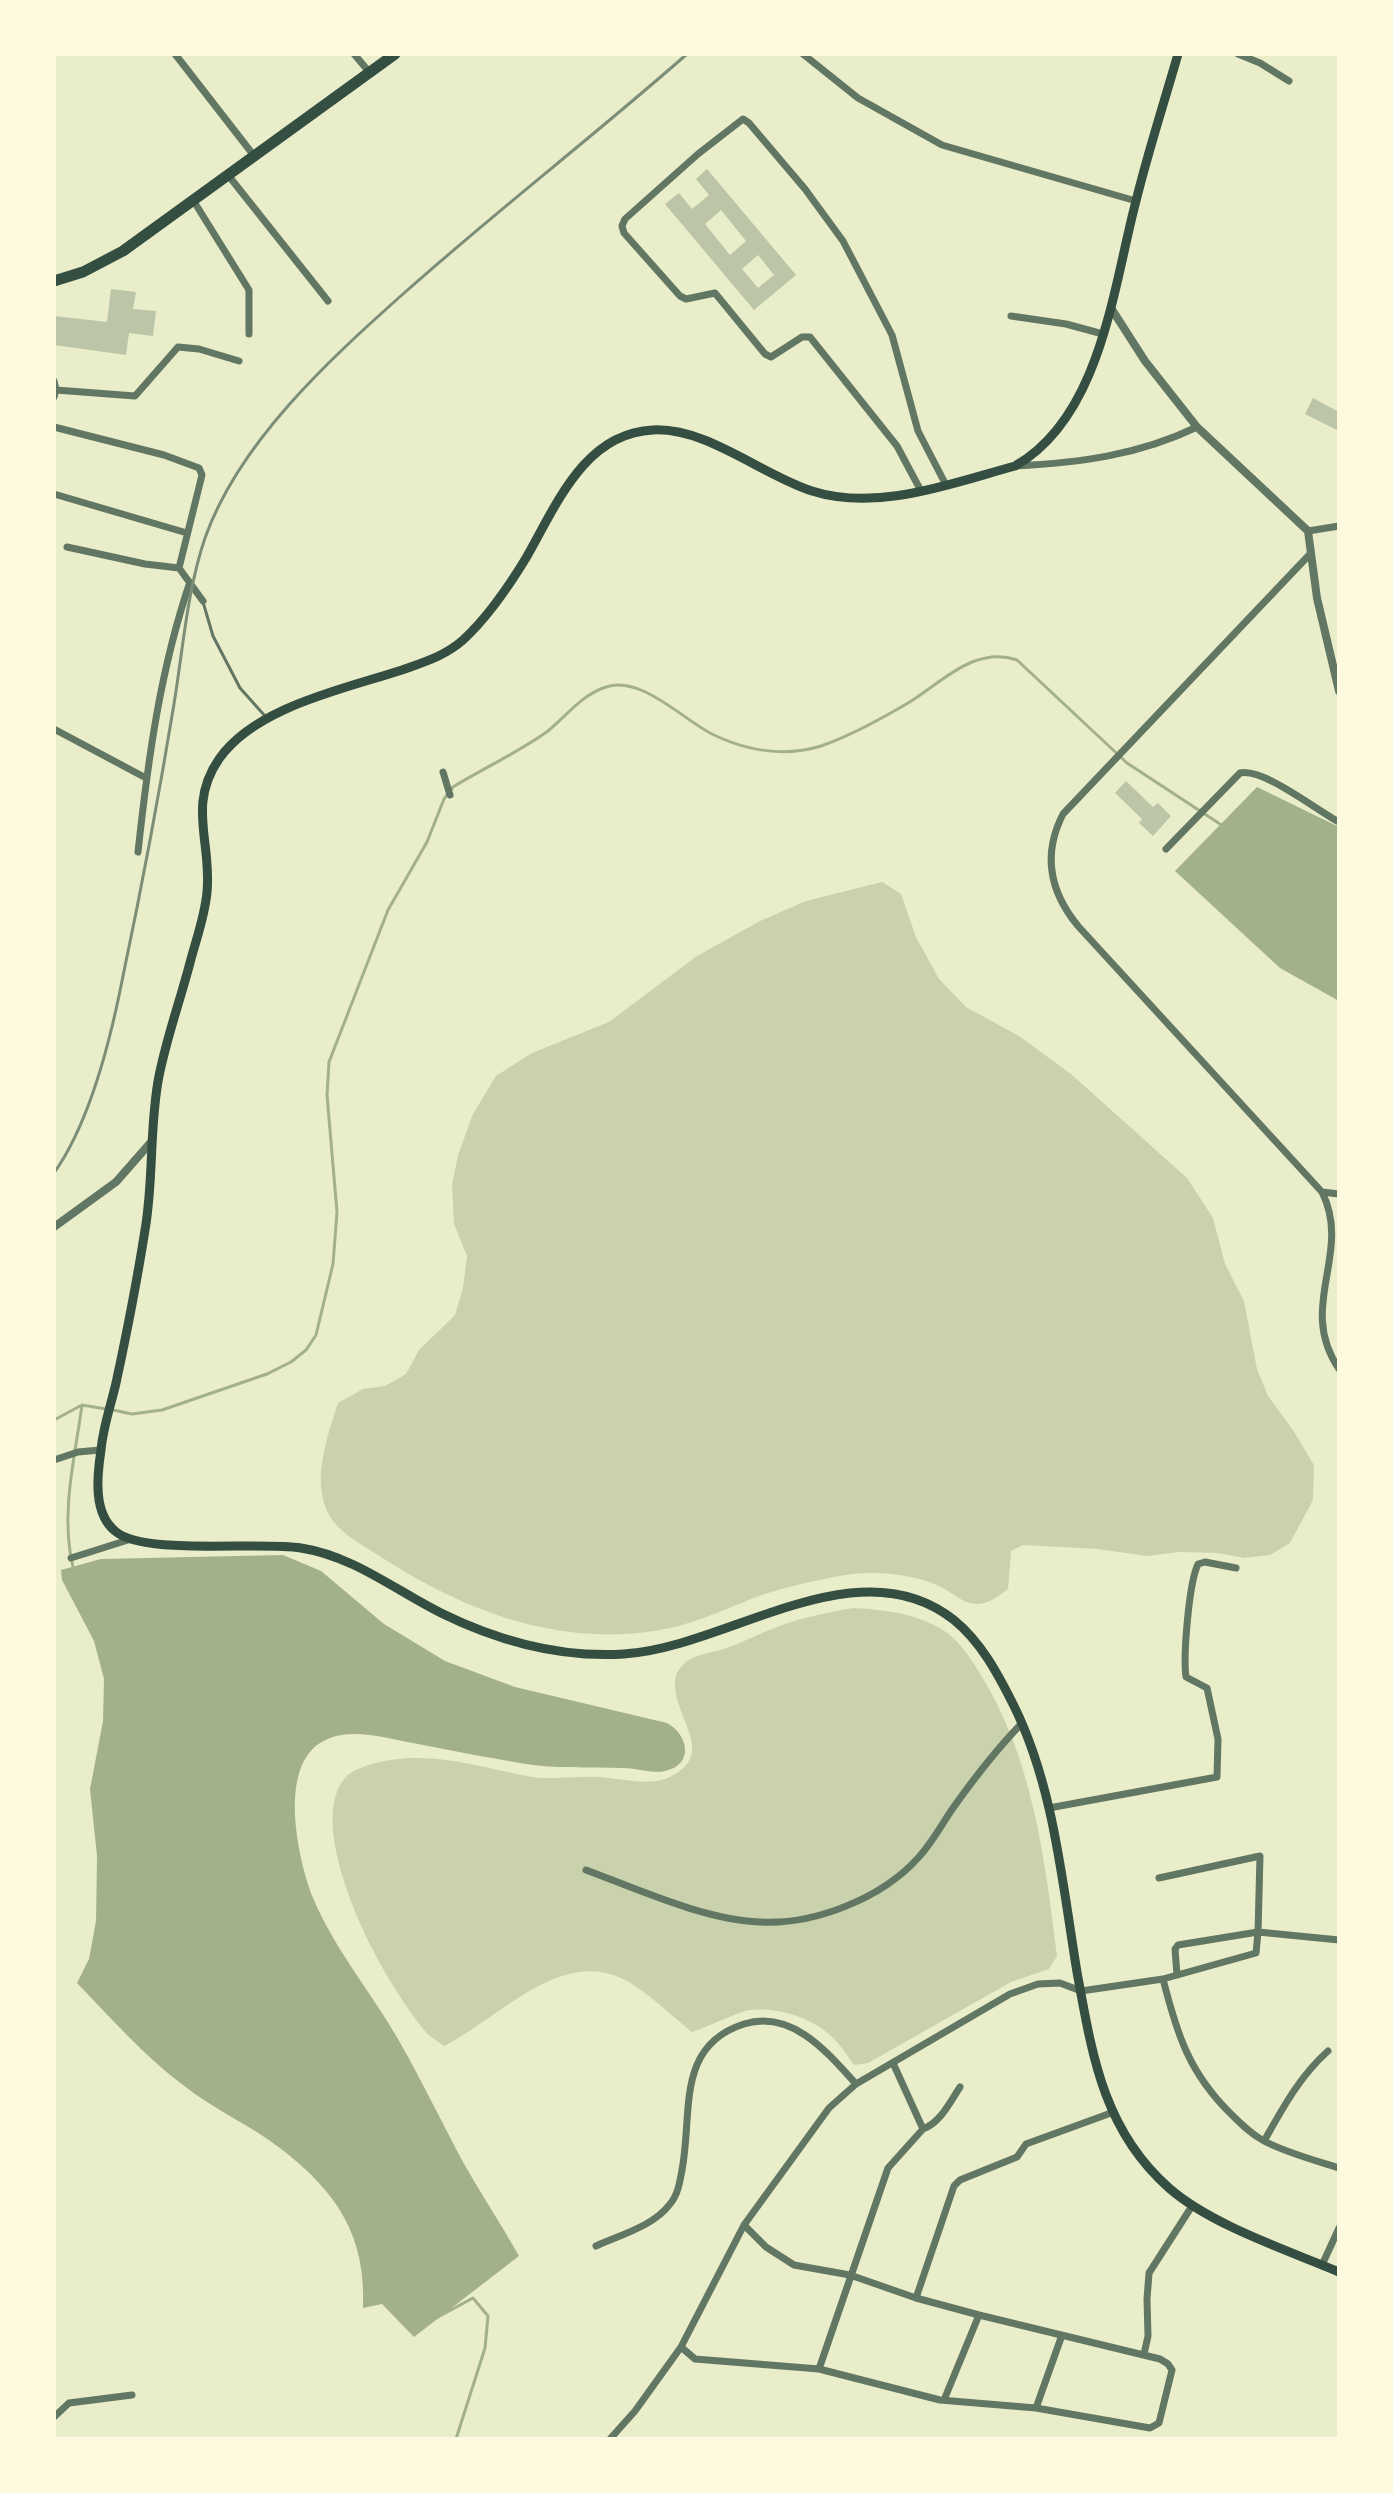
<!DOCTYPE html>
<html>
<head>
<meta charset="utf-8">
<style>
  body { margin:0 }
  #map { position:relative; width:1393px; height:2493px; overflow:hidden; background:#e9edc9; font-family:"Fira Sans Condensed",sans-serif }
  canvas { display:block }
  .frame { position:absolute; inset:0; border:56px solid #fefae0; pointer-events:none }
</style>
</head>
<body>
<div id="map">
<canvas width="1393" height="2493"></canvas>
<div class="frame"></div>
</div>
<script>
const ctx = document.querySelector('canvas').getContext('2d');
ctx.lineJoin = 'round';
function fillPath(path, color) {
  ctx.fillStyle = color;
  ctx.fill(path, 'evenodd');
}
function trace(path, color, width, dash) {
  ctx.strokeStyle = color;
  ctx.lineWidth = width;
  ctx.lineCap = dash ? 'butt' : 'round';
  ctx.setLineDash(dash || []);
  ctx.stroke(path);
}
fillPath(new Path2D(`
  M882 882 901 894 916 937 939 979 966 1007 1019 1036 1071 1074 1187 1178 1213 1218 1225 1264 1244 1301 1257 1369 1268 1396 1293 1430 1314 1465 1313 1500 1290 1543 1270 1555 1244 1558 1218 1553 1179 1552 1147 1556 1098 1549 1023 1545 1011 1551 1008 1589C966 1623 962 1590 923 1580 895 1572 867 1571 839 1576 809 1582 780 1588 751 1599 719 1612 689 1626 654 1631 555 1646 463 1610 381 1557 363 1545 340 1534 329 1515 311 1481 327 1437 338 1403L363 1389 385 1386 406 1374 419 1350 455 1315 463 1288 467 1256 454 1224 452 1185 458 1155 473 1114 496 1076 532 1053 609 1022 697 956 760 921 806 901Z
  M853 1608C887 1610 917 1613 946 1632 960 1642 972 1660 981 1675 1033 1759 1045 1860 1057 1956L1049 1969 1011 1982 868 2063 854 2065C847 2055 840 2044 831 2036 810 2017 778 2007 750 2010 737 2012 708 2027 692 2032 673 2017 655 1999 635 1986 567 1939 502 2017 444 2046 438 2041 430 2037 425 2031 410 2014 383 1971 373 1950 353 1911 312 1817 345 1778 357 1764 395 1758 413 1758 453 1757 493 1770 532 1777 553 1780 576 1776 598 1777 620 1778 649 1787 670 1777 721 1752 667 1713 676 1675 677 1672 684 1663 687 1661 698 1654 715 1652 727 1648 744 1642 760 1633 777 1627 802 1617 827 1613 853 1608Z`), '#cad2ad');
fillPath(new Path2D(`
  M1257 787 1339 827V1001L1280 968 1175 871Z
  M283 1555 321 1571 384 1624 445 1661 515 1687 667 1723C689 1735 694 1765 665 1771 652 1774 637 1768 623 1768 588 1767 554 1769 520 1763 484 1757 449 1750 413 1743 390 1739 365 1731 341 1735 329 1737 317 1743 310 1752 282 1785 299 1862 313 1898 334 1948 371 1992 398 2039 421 2079 441 2121 463 2162 481 2194 501 2224 519 2256L414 2337 382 2304 363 2308C366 2235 337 2192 280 2148 250 2125 213 2109 183 2085 144 2056 111 2018 77 1983L89 1959 96 1921 97 1856 90 1789 103 1721 104 1679 94 1641 62 1580 61 1570 101 1559Z`), '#a3b18a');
trace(new Path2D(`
  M113 1410 132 1414 162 1410 267 1374 291 1362 306 1350 316 1335 333 1264 337 1212 327 1095 329 1062 388 910 427 842 444 799 453 787C484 768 519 752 548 731 566 716 583 694 606 687 642 675 684 721 714 735 748 751 785 757 821 746 850 736 881 719 908 703 941 683 975 645 1017 660L1127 763 1223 826
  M54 1420 82 1405 106 1409
  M73 1567C60 1515 75 1457 82 1405
  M436 2318 473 2298 488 2316 485 2348 456 2439`), '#a3b18a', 3);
fillPath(new Path2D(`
  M707 169 796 275 754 310 665 204 679 193 692 209 709 195 696 179ZM721 210 746 241 730 255 705 224ZM758 255 774 275 758 288 742 269Z
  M111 289 136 292 133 309 156 311 153 336 129 333 126 355 54 345V316L107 322Z
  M1313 398 1339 412V431L1305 414Z
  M1126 781 1153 807 1158 803 1171 816 1153 836 1139 823 1142 819 1115 793Z`), '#bcc5a7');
trace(new Path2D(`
  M203 602 213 636 240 688 265 716`), '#617663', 3);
trace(new Path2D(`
  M175 54 255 157
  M354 54 370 73
  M803 54 858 98 942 145 1136 201
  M1238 54 1260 63 1289 81
  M228 175 328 301
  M193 200 249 290V334
  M1011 316 1066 324 1103 334
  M54 381 56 390 54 397
  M56 390 135 396 178 347 199 349 239 361
  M54 427 164 455 199 468 202 475 179 568 203 601
  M1015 466C1079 463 1139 455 1197 427
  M921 491 897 446 810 337H802L771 357 765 354 715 293 686 299 680 296 624 233 622 226 625 219 698 154 743 119 749 123 805 189 843 241 892 335 918 431 946 485
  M54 494 187 533
  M1308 531 1339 526
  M67 547 145 564 179 568
  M1311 553 1063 814C1042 855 1050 892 1078 926L1322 1192C1353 1254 1296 1306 1339 1369
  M54 729 146 778
  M443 772 450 795
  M1166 849 1240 773C1264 768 1316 810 1339 822
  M138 852C148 760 160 670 190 582
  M1322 1192 1339 1194
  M54 1460 78 1452 100 1450
  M71 1558 128 1540
  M1049 1808 1217 1777 1218 1739 1207 1688 1186 1677C1183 1655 1189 1583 1198 1564L1205 1562 1236 1568
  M586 1870C637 1889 705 1920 760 1922 815 1925 882 1898 918 1858 932 1843 942 1824 953 1808 975 1777 996 1750 1022 1723
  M1159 1878 1260 1856 1258 1932 1178 1945 1175 1949 1177 1975
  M1163 1979C1177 2034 1189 2073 1231 2114 1241 2124 1251 2134 1264 2141 1287 2153 1314 2160 1339 2168
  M893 2063 923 2129
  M1264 2141C1283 2108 1299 2077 1328 2051
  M596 2246C620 2235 654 2226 670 2204 678 2195 680 2181 682 2170 693 2113 675 2046 744 2024 792 2009 828 2053 856 2084
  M1322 2265 1339 2228
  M916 2298 954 2186 960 2180 1017 2157 1026 2144 1111 2113
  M681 2347 695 2359 819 2369 940 2400 1036 2408 1150 2428 1159 2423 1172 2370 1168 2364 1160 2359 979 2315 916 2298 850 2275 794 2265 766 2247 744 2225
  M1144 2354 1148 2336 1147 2299 1149 2273 1192 2206
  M819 2369 888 2168 923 2129C941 2122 950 2102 960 2087
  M944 2400 979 2315
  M1036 2408 1062 2335
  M54 2417 69 2403 132 2395
  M610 2439 635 2411 681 2347 744 2225 829 2108 856 2084 1010 1994 1038 1984 1060 1983 1081 1991 1163 1979 1256 1953 1258 1932 1339 1940`), '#617663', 7);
trace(new Path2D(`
  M1111 308 1145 361 1197 427 1308 531 1317 598 1339 691
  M54 1227 116 1182 152 1141`), '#617663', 8);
trace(new Path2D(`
  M1178 54C1164 103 1148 152 1136 201 1113 288 1101 417 1015 466 952 483 878 512 812 491 762 475 706 427 653 430 584 433 556 506 526 558 509 586 488 617 463 640 445 656 424 662 402 670 344 689 255 707 219 759 187 805 212 843 207 892 205 915 197 937 191 959 181 998 167 1036 159 1076 149 1126 154 1179 145 1230 137 1281 127 1332 116 1383 111 1405 103 1427 101 1450 97 1476 93 1513 115 1531 143 1556 258 1541 301 1548 353 1556 395 1590 441 1613 498 1641 561 1658 624 1654 727 1648 857 1543 954 1620 981 1642 998 1674 1013 1704 1054 1786 1062 1882 1077 1972 1092 2054 1103 2130 1169 2188 1211 2225 1287 2250 1339 2272`), '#344e41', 9);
trace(new Path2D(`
  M54 281 83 272 123 251 395 54`), '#344e41', 11);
trace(new Path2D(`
  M54 1173C91 1121 111 1038 123 976 142 886 159 795 174 704 183 649 187 591 205 538 239 442 329 360 403 294 496 211 594 136 687 54`), '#7c8e77', 3);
</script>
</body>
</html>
